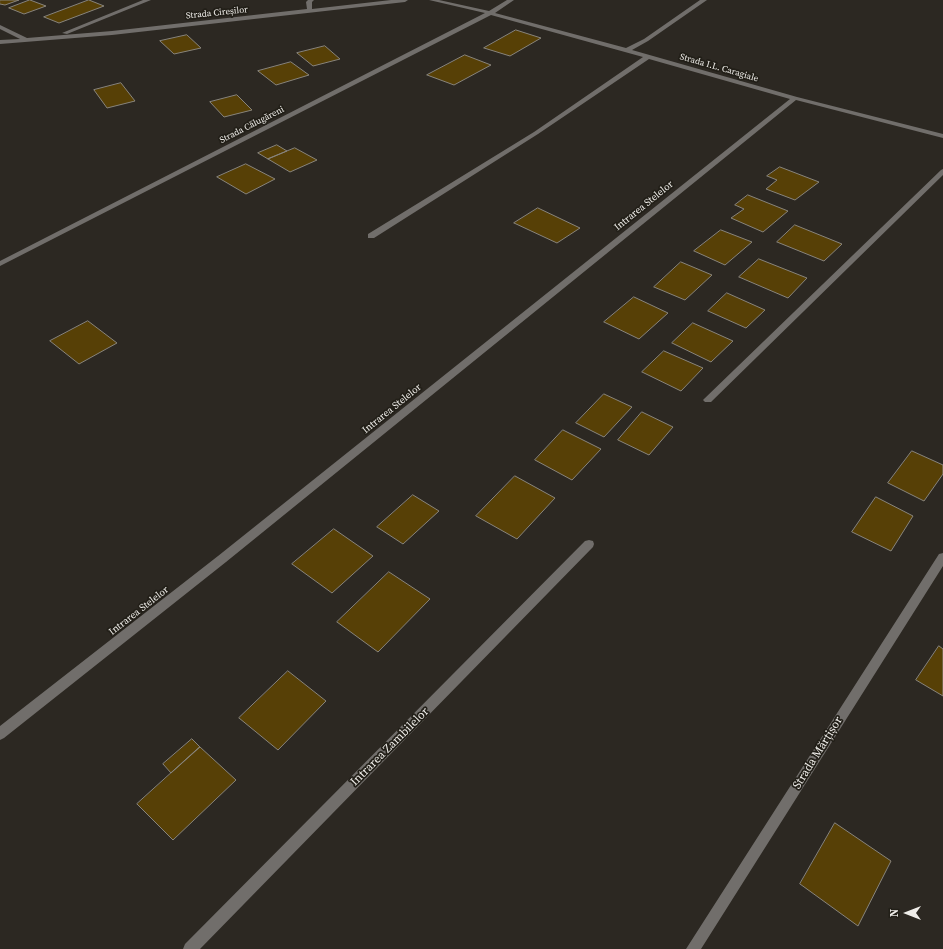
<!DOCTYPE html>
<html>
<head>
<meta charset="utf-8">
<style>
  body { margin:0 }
  #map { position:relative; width:943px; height:949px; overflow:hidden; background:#2c2822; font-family:"Source Serif 4",serif }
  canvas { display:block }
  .north { position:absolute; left:887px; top:893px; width:40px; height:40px; -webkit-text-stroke:3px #221f18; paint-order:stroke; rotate:270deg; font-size:11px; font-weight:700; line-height:16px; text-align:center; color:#efede9 }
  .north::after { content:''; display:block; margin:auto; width:14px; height:18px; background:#efede9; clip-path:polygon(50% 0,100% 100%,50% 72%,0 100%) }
</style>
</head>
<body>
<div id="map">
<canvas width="943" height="949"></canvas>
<div class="north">N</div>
</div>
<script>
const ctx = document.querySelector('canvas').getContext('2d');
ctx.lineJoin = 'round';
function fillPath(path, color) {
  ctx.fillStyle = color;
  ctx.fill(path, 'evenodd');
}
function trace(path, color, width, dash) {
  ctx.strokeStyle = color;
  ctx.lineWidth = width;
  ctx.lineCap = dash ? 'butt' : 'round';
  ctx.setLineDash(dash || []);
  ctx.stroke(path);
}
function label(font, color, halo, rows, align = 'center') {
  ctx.font = font + ' "Source Serif 4",serif';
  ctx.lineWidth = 3.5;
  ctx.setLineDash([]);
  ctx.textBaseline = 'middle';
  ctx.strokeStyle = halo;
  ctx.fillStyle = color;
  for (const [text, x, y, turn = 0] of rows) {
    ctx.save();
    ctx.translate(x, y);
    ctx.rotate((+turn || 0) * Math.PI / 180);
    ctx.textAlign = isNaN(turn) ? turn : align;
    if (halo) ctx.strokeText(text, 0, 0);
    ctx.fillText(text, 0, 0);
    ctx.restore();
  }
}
const building = new Path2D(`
  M0 0H19L5 5 0 4Z
  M30 0 46 6 24 14 9 8Z
  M89 0 104 6 59 23 44 17Z
  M516 30 541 38 510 56 484 48Z
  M187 35 201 48 174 54 160 41Z
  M325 46 340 59 313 66 297 53Z
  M465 55 491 65 454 85 427 75Z
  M291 62 309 75 276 85 258 71Z
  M121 83 135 101 107 108 94 90Z
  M237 95 252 110 224 117 210 102Z
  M277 145 287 151 268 159 258 153Z
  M295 148 317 160 290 172 268 159Z
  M246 164 275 179 246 194 217 177Z
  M780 167 819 182 795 200 766 189 777 180 767 176Z
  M748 195 788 211 763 232 731 218 744 209 735 205Z
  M538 208 580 228 557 243 514 223Z
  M795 225 842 244 824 261 777 242Z
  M721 230 752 242 725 265 694 251Z
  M759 259 807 278 788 298 739 277Z
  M681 262 712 275 685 300 654 287Z
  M727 293 765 310 746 328 708 311Z
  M634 297 668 313 639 339 604 322Z
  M88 321 117 343 79 364 50 341Z
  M693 323 733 341 711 362 672 343Z
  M664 351 703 368 681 391 642 372Z
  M604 394 632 407 604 437 576 423Z
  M642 412 673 427 649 455 618 440Z
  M563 430 601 449 572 480 535 460Z
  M912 451 943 465V474L924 501 888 483Z
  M515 476 555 498 517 539 476 516Z
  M413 495 439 511 403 544 377 527Z
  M876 497 913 516 891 551 852 532Z
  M334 529 373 556 332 593 292 564Z
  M389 572 430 599 378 652 337 622Z
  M939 646 943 649V696L916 680Z
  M288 671 326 701 278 750 239 718Z
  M192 739 200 747 171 773 163 764Z
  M200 747 236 780 173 840 137 804Z
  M835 823 891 861 858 926 800 884Z`);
fillPath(building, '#574006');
trace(building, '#88847c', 1);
fillPath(new Path2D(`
  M143 0H151L67 34 62 33Z
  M308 0H314L312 2V9L391 0H408L405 2 112 35 0 44V40L20 39 0 29V25L27 38 112 31 307 9 306 2Z
  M429 0H439L489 11 507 0H514L495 13 626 48 644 39 700 0H707L648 41 632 50 797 97 943 134V138L796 100 226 562 4 738 0 740V726L218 556 790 99 649 59 538 134 374 238H368V234L534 132 643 57 491 15 0 266V261L485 13Z
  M943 169V175L711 402H705L703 400 705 398 941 170Z
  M589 540 593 541 594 544 593 547 200 949H183L185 944 585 541Z
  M943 553V566L701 949H686L939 554Z`), '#716e6b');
label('9px', '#efede9', '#221f18', [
  ["Strada Cireșilor",217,13,-6],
  ["Strada I.L. Caragiale",719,68,16],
  ["Strada Călugăreni",252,125,-27]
]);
label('10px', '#efede9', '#221f18', [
  ["Intrarea Stelelor",644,206,-39],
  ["Intrarea Stelelor",392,409,-39],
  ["Intrarea Stelelor",139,611,-38]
]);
label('12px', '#efede9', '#221f18', [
  ["Intrarea Zambilelor",390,747,-45],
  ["Strada Mărțișor",818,753,-58]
]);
</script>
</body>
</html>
